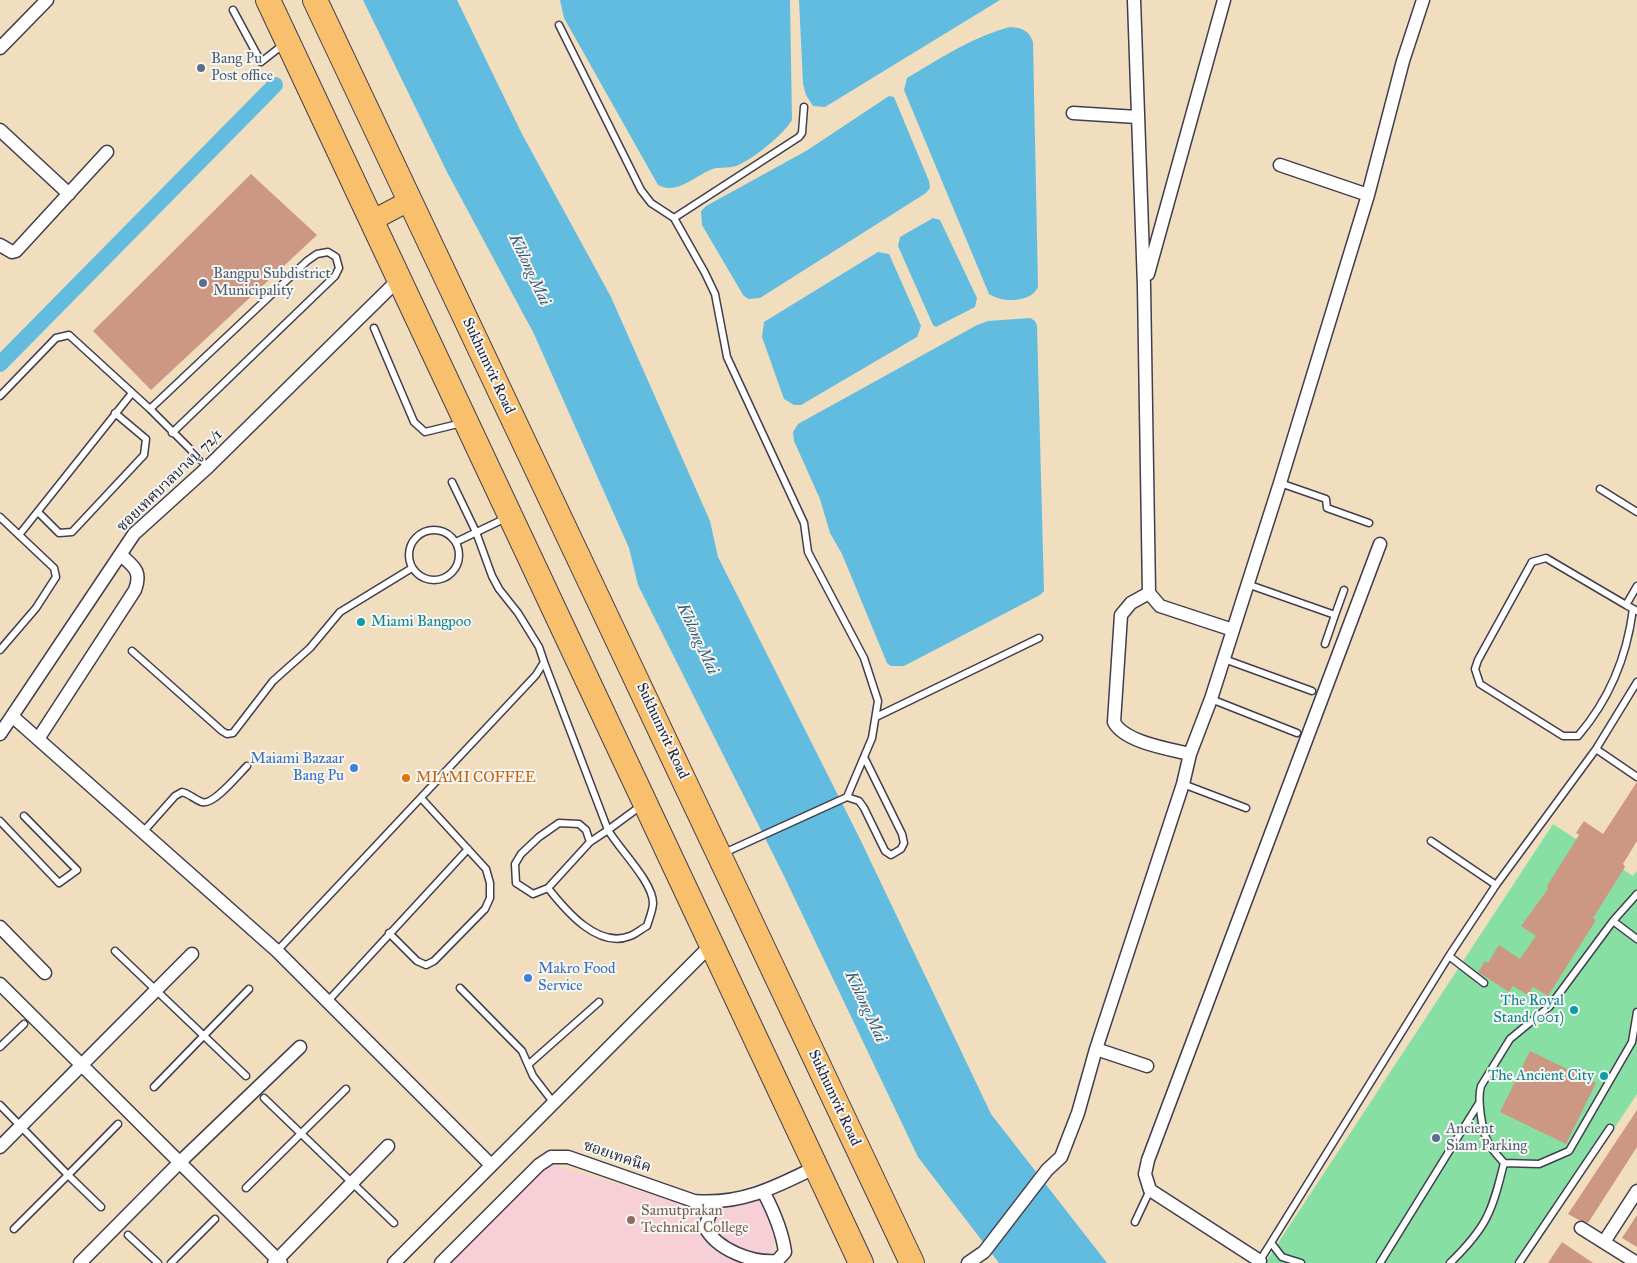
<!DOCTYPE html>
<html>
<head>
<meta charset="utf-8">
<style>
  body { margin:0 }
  canvas { display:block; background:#f1debe }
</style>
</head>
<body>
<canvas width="1637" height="1263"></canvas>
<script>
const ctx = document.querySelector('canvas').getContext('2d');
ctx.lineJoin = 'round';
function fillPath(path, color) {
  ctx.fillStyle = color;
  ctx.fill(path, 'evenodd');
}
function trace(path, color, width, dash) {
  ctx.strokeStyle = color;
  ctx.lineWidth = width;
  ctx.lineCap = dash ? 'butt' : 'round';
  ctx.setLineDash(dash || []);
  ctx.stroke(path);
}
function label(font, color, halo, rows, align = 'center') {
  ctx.font = font + ' "IM FELL Great Primer","Noto Serif Thai",serif';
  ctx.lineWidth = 4;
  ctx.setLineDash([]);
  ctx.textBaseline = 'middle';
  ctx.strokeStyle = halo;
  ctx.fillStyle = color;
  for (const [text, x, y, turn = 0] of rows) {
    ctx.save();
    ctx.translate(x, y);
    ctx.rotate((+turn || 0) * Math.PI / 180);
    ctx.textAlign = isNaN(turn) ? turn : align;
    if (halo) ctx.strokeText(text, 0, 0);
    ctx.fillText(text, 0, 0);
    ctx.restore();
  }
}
fillPath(new Path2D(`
  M549 1164 702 1209 759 1199 776 1231 770 1263H450Z`), '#f6cfd7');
fillPath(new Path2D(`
  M1553 824 1633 876 1637 871V1094L1525 1263H1265Z`), '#88dfa3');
fillPath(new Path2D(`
  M363 0H457L522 134 611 297 710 521 718 557 860 839 991 1114 1107 1263H999L918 1157 784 876 638 585 629 548 534 334 447 172Z
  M560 0H790L792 120C785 133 751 161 736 166 728 169 719 166 710 170 694 177 676 195 658 185L564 18Z
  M799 0H1000L825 107 813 106 806 95 803 84Z
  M1010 27C1022 28 1029 30 1033 42L1038 287C1031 303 1002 303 989 294L904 90 907 78C941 58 972 37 1010 27Z
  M889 96 894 97 929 181 930 188 926 193 760 298 748 299 743 295 702 225 701 211 706 206 806 151Z
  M933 218 940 220 977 298 975 307 936 327 933 325 898 246 900 237Z
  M878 252 889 254 921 326 917 337 801 405H794L784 399 762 337 764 322Z
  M1030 318 1035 321 1037 326 1044 591 1040 595 904 666H891L887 663 842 554 830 533 820 499 794 441 793 432 798 424 977 325 988 321Z`), '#62bce0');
trace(new Path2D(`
  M0 364 275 85`), '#62bce0', 16);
fillPath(new Path2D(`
  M251 174 317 235 151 390 93 331Z
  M1637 782V841L1623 864 1625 867 1593 918 1596 920 1548 996 1533 987 1528 995 1513 986 1509 992 1478 972 1485 961 1488 963 1499 945 1520 959 1536 936 1521 926 1548 889 1547 886 1579 835 1576 833 1584 821 1603 834Z
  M1530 1051 1596 1083 1566 1144 1500 1112Z
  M1637 1110V1147L1588 1223 1579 1220 1568 1214Z
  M1637 1215V1247L1622 1238Z
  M1562 1242 1593 1263H1548Z`), '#cc9884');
const lane = new Path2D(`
  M233 10 261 62 284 44
  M559 25 641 190 651 203 674 218 705 273 715 294 727 357 804 523 808 552 864 658 878 701 872 738 847 797
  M674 218 799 137 802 133 804 107
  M374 328 414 422 425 432 462 423
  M0 396 56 338 69 335 150 409 208 467
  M150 409 307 261 317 254 328 252 336 257 339 268 335 276 172 433
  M1280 483 1326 499 1327 508 1369 523
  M1600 489 1637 512
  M38 512 59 533 72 532 144 455 146 439 115 413
  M0 517 54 568 56 577 36 608 0 650
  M409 555a25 25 0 1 1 50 0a25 25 0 1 1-50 0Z
  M19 535 132 393
  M456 542 506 518
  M1247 584 1335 615 1325 644
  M1626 605 1637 586
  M1633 609C1627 656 1609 700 1578 736H1563L1480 684 1475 669 1478 660 1532 562 1546 558 1626 605 1637 611
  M1335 615 1344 590
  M132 651 222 731 227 734 233 733 273 681 310 648 340 612 412 568
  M1224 659 1312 691
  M544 662 608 830 590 842 548 888 533 894 516 883 515 864 521 854 539 837 559 823 579 824 586 830 590 842
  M1211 699 1297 733
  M876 717 1039 638
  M1596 749 1637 777
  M1183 784 1246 808
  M0 821 59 883 77 870 24 816
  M143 832 175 796 182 792C190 794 195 800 202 802 213 806 239 774 247 766
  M1431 841 1496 885
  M724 853 847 797 859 801 864 808 885 851 891 855 901 849 904 843 902 834 865 759
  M548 888C566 911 598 949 630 936 636 934 641 929 647 926 649 919 653 910 653 903 653 882 619 849 608 830L642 805
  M1613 921 1637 894
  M389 933 417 961 426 965 434 961 485 909 490 898V883L486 869 421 798
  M1637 939 1613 921 1550 1006 1510 1039 1481 1086C1477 1099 1482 1133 1489 1144 1493 1151 1499 1157 1504 1163L1539 1164 1569 1151 1632 1042 1637 1012
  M115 951 246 1076
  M277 951 536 675 544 662 539 647 518 613 499 589 492 576 476 532 452 482
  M1449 956 1484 983
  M460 988 522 1051 533 1076 553 1102
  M327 1002 468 849
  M0 1047 24 1024
  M529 1064 599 1002
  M154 1087 249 989
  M264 1098 394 1223
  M0 1105 68 1175 14 1229
  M246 1188 346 1089
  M101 1207 68 1175 118 1124
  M1135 1222 1150 1190
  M128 1235 158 1263
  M1272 1244 1282 1257 1301 1263
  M1259 1262 1449 956 1496 885 1596 749 1637 682
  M171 1263 215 1219
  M1380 1263 1479 1103
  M1450 1263C1487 1227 1492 1212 1504 1163
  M1519 1263 1610 1128`);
const street = new Path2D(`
  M1134 0 1144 286 1149 593 1160 606 1233 630
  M0 48 47 0
  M1073 113 1137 117
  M0 130 69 194
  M1280 165 1368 195
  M0 245 12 252 16 251 107 152
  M1148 274 1224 0
  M1149 593 1131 603 1121 615 1114 722C1124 742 1169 749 1190 754
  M12 716 277 951 491 1165
  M0 734 134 534 208 467 398 280
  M38 739 135 590C142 571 134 567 121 555
  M0 927 45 973
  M0 984 281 1263
  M1096 1049 1147 1066
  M0 1147 192 954
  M714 1203 705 1227C717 1250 752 1263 777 1261L785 1252C782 1230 774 1212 764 1193
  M1581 1228 1637 1263
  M1604 1242 1637 1191
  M1260 1261 1150 1190 1145 1174 1148 1160 1380 544
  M80 1263 180 1162 300 1047
  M274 1263 388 1146
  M394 1263 711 945
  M441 1263 539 1165 551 1157H568L694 1201C741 1205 776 1187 816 1167
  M968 1263 984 1252 1047 1170 1061 1157 1078 1113 1096 1049 1183 784 1190 754 1211 699 1280 483 1368 195 1403 61 1423 0`);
const primary = new Path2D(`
  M371 221 409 201`);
const highway = new Path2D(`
  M268 0 861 1263
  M315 0 912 1263`);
trace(lane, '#413e4f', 9);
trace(street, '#413e4f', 15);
trace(primary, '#413e4f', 22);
trace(highway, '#413e4f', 26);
trace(lane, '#fff', 6);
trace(street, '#fff', 12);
trace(primary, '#f8bf6c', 20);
trace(highway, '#f8bf6c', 24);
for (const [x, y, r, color] of [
  [201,68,5,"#5c6f8a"],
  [203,283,5,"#5c6f8a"],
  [361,622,5,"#0f9aa8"],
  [354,768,5,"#3f7fe0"],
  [406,778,5,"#e8710a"],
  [528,978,5,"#3f7fe0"],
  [1574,1010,5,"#0f9aa8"],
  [1604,1076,5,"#0f9aa8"],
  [1436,1138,5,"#5c6f8a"],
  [631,1220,5,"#8d6e63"]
]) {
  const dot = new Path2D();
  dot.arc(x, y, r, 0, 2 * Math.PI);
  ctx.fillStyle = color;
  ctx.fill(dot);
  trace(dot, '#f6f6f2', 2);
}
label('15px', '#4e5e75', '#f6f6f2', [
  ["Bang Pu",211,59],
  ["Post office",211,76],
  ["Bangpu Subdistrict",213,274],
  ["Municipality",213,291],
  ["Ancient",1446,1129],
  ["Siam Parking",1446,1146]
], 'left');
label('15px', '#22223b', '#f6f6f2', [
  ["Sukhumvit Road",488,366,65],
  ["ซอยเทศบาลบางปู 72/1",170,481,-44],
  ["Sukhumvit Road",662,731,65],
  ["Sukhumvit Road",834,1098,65],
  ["ซอยเทคนิค",617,1157,19]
]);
label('15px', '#0d838f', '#f6f6f2', [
  ["Miami Bangpoo",371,622,"left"],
  ["The Royal",1564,1001],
  ["Stand (001)",1564,1018],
  ["The Ancient City",1594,1076]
], 'right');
label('15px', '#366cbe', '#f6f6f2', [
  ["Maiami Bazaar",344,759],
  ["Bang Pu",344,776],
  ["Makro Food",538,969,"left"],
  ["Service",538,986,"left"]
], 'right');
label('15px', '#c56008', '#f6f6f2', [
  ["MIAMI COFFEE",416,778]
], 'left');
label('15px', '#785e54', '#f6f6f2', [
  ["Samutprakan",641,1211],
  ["Technical College",641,1228]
], 'left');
label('italic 16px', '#385875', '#f6f6f2', [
  ["Khlong Mai",529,270,65],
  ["Khlong Mai",697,639,65],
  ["Khlong Mai",865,1007,65]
]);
</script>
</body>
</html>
